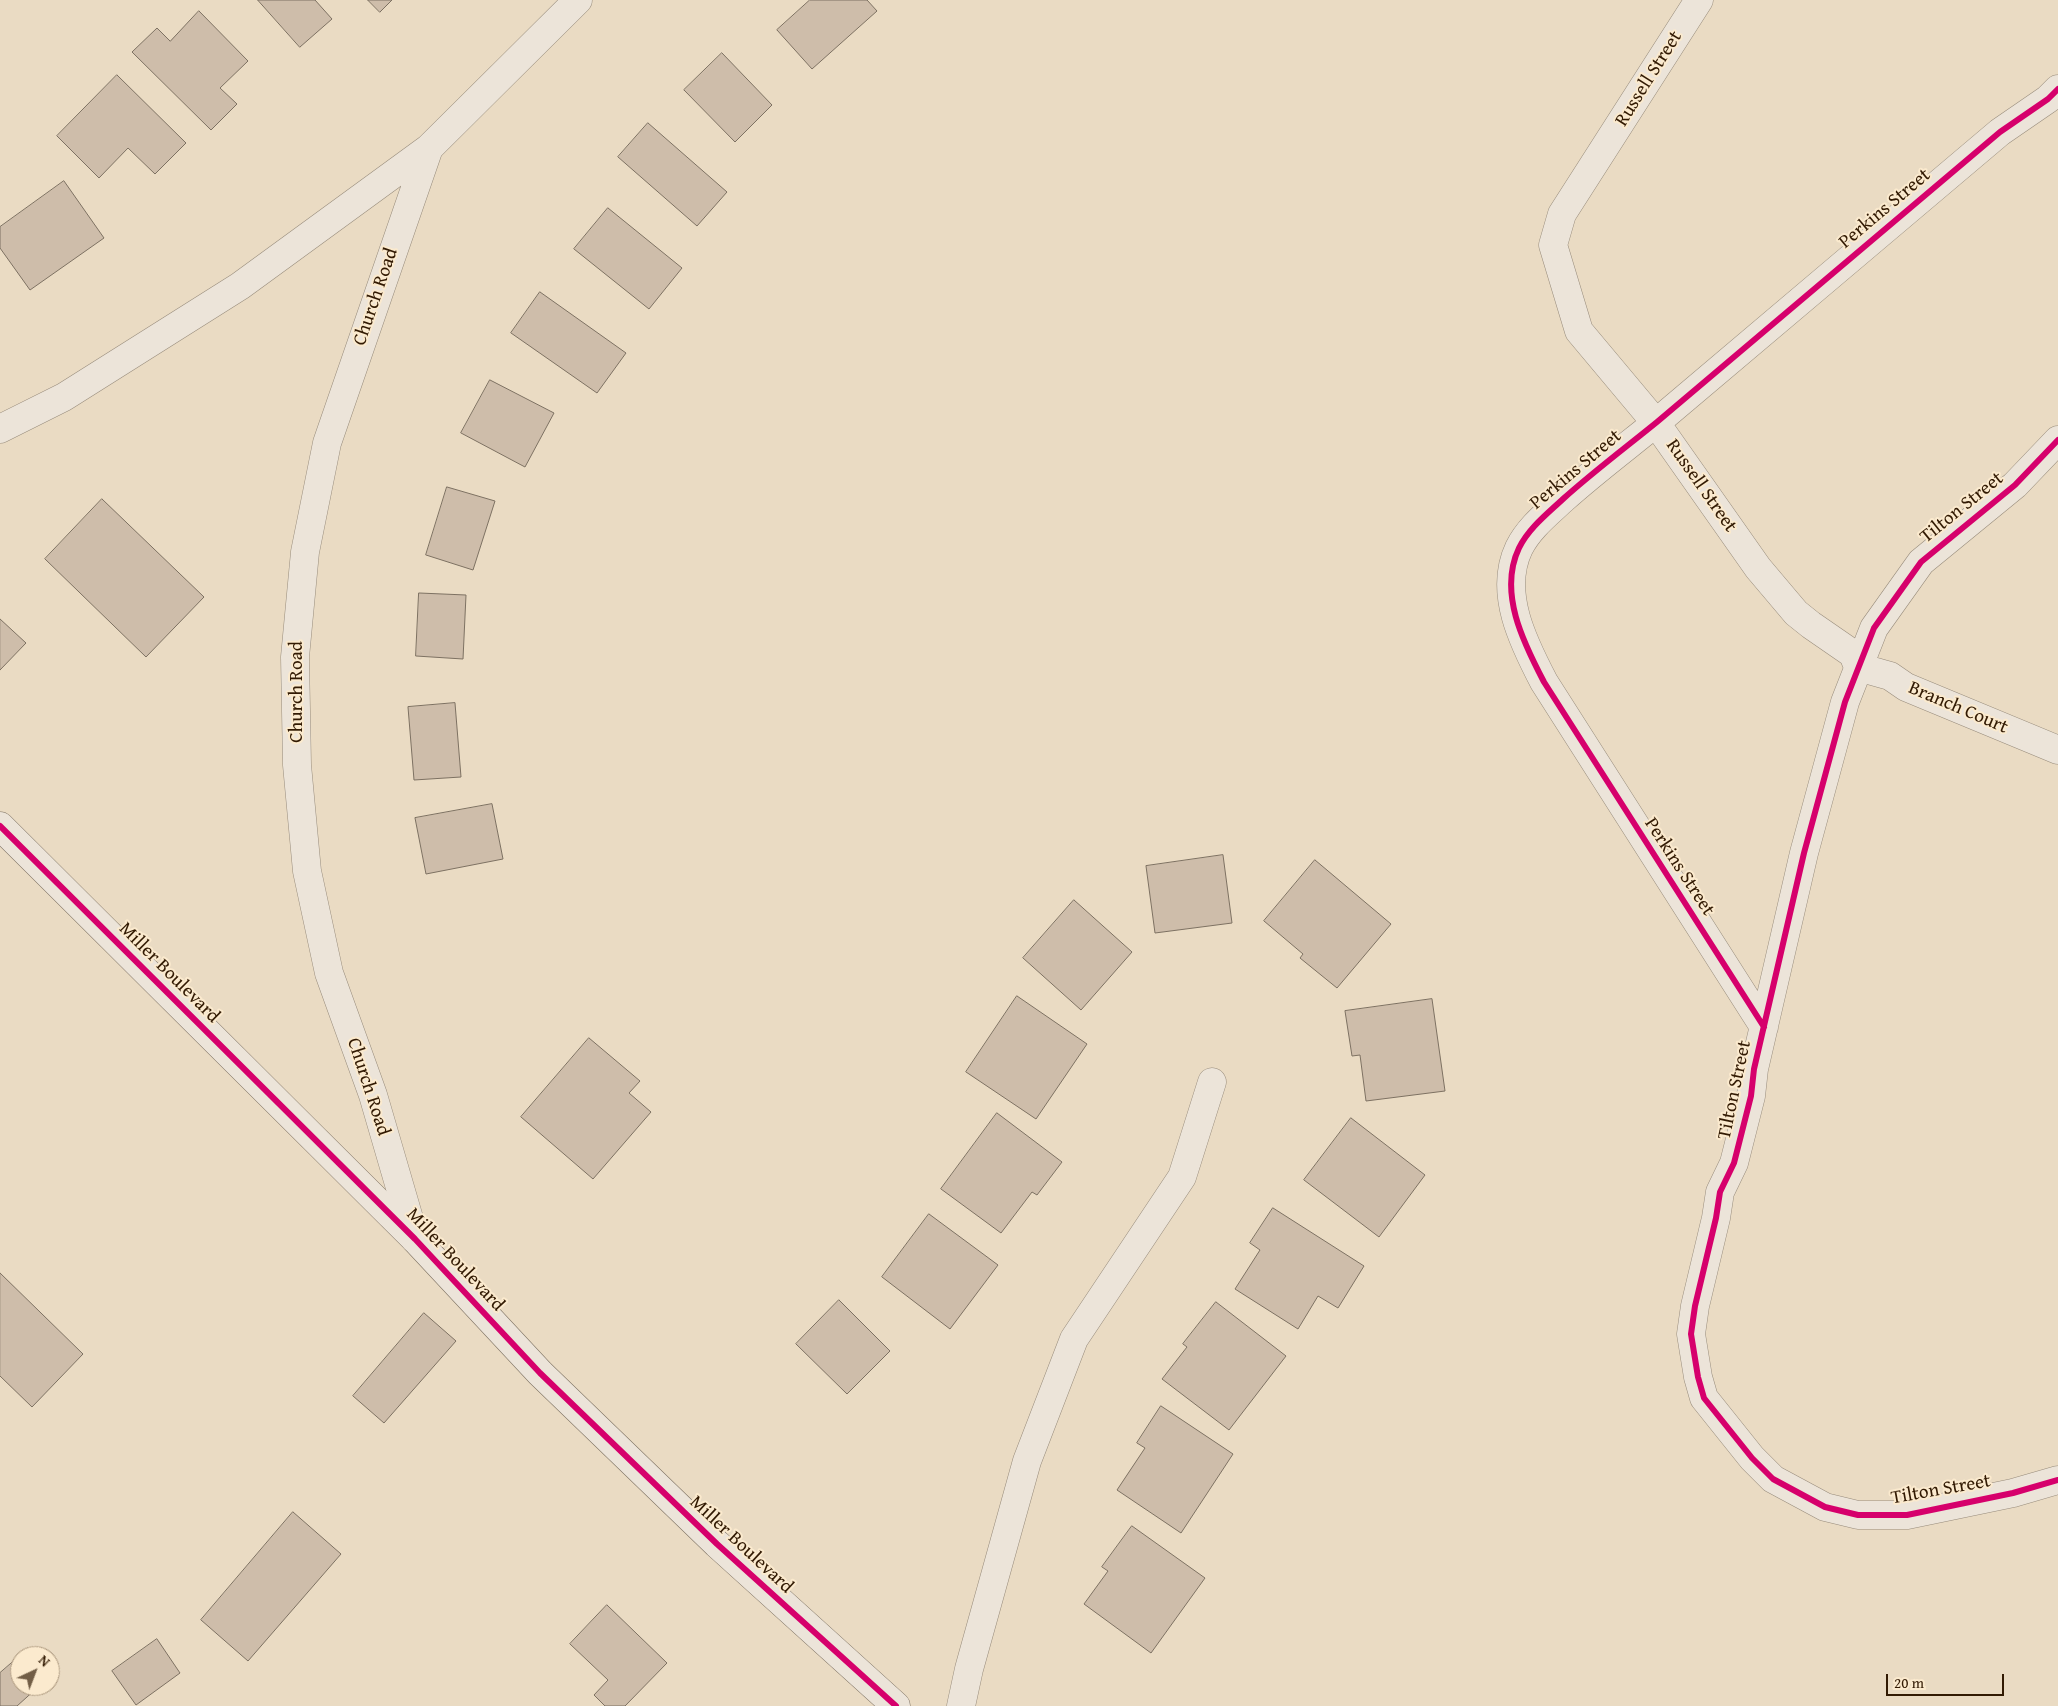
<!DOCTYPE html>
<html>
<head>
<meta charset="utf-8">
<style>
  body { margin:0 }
  #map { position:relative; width:2058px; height:1706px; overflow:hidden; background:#eadbc3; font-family:"Gentium Book Plus",serif }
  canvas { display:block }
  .north { position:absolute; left:10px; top:1646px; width:50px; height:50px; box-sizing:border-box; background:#fbeace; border:1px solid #ab977d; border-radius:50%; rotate:43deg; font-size:14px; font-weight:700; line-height:20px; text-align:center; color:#321a03 }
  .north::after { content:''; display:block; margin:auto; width:18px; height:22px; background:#725e46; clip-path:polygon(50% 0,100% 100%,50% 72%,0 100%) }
  .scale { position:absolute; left:1886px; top:1674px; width:118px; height:22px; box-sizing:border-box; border:2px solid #321a03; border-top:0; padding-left:6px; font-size:15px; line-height:18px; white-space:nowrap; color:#321a03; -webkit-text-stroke:4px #fbeace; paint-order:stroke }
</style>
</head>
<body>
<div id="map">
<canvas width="2058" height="1706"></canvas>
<div class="north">N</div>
<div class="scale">20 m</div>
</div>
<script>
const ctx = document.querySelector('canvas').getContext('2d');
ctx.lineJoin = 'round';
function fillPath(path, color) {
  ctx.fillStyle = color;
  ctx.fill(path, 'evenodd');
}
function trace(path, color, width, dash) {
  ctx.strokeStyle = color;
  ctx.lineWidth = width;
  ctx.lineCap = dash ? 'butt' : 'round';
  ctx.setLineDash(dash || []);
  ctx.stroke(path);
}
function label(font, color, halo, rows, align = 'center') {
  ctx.font = font + ' "Gentium Book Plus",serif';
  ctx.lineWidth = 4;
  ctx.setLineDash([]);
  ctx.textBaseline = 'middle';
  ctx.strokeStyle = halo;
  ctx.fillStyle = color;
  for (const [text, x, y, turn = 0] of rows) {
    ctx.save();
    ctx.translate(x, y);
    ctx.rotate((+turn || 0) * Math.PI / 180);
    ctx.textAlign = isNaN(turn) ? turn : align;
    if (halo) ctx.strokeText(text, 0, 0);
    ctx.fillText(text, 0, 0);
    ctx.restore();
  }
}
const building = new Path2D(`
  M258 0H315L332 19 300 47Z
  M368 0H392L380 12Z
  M810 0H867L877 11 812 69 777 30Z
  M199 11 248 61 220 88 237 104 211 130 132 52 157 28 170 41Z
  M722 53 772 105 735 142 684 90Z
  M117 75 186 143 155 174 128 148 99 178 57 136Z
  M648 123 727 192 697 226 618 157Z
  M64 181 104 238 30 290 0 248V227Z
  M608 208 682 268 649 309 574 249Z
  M540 292 626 353 597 393 511 333Z
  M490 380 554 413 525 467 461 433Z
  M447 487 495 501 473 570 426 555Z
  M102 499 204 597 146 657 45 559Z
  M419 593 466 595 463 659 416 656Z
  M0 619 26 643 0 670Z
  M455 703 461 777 414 780 408 707Z
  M492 804 503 859 426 874 415 818Z
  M1223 855 1232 923 1155 933 1146 866Z
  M1315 860 1391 924 1337 988 1300 958 1303 954 1264 921Z
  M1074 900 1132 952 1081 1010 1023 958Z
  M1017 996 1087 1044 1036 1119 966 1072Z
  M1432 999 1445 1091 1366 1101 1360 1055 1352 1056 1345 1011Z
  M589 1038 640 1081 629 1093 651 1112 593 1179 521 1117Z
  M997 1113 1062 1162 1037 1195 1032 1192 1001 1233 941 1189Z
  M1351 1118 1425 1175 1379 1237 1304 1180Z
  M1273 1208 1364 1266 1338 1308 1318 1296 1298 1329 1235 1289 1260 1250 1250 1243Z
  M929 1214 998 1265 950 1329 882 1277Z
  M0 1273 83 1354 32 1407 0 1376Z
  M839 1300 890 1351 847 1394 796 1344Z
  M1216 1302 1286 1356 1229 1430 1162 1379 1187 1347 1183 1344Z
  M424 1313 456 1341 384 1423 353 1396Z
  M1161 1406 1233 1454 1181 1533 1117 1490 1145 1448 1137 1443Z
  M293 1512 341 1554 248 1661 201 1620Z
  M1132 1526 1205 1578 1151 1653 1084 1604 1108 1571 1102 1567Z
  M607 1605 667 1663 625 1706H605L594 1695 608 1680 570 1644Z
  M157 1639 180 1673 136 1705 112 1671Z
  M14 1661 20 1668V1686H35L37 1688 17 1706H0V1673Z`);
fillPath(building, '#cebdaa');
trace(building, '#7d7162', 1);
const street = new Path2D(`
  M1699 0 1562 214 1553 245 1579 331 1656 423 1758 568 1796 613 1811 625 1853 654 1858 667 1890 676 1906 687 2058 750
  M0 429 64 397 240 286 429 148 578 0
  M2058 440 2015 485 1921 562 1874 628 1845 702 1804 853 1754 1069 1751 1096 1734 1163 1720 1192 1716 1218 1695 1306 1691 1334 1698 1377 1704 1398 1752 1458 1773 1479 1825 1507 1858 1515H1907L2013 1493 2058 1480
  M1764 1027 1544 682C1523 642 1498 592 1519 548 1529 528 1547 514 1563 499 1593 472 1625 448 1657 422 1772 326 1885 228 2000 132L2048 99 2058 89
  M415 1239 373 1095 329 973 307 871 297 765 295 657 305 552 327 443 429 148
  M961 1706 969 1669 1027 1461 1074 1339 1182 1177 1212 1082`);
const secondary = new Path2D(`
  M0 826 415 1239 540 1373 717 1544 896 1706`);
trace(street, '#978b7b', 29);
trace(secondary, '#7d7162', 29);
trace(street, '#ece4d9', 28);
trace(secondary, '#ece4d9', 28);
trace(new Path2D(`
  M2058 440 2015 485 1921 562 1874 628 1845 702 1804 853 1754 1069 1751 1096 1734 1163 1720 1192 1716 1218 1695 1306 1691 1334 1698 1377 1704 1398 1752 1458 1773 1479 1825 1507 1858 1515H1907L2013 1493 2058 1480
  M0 826 415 1239 540 1373 717 1544 896 1706
  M1764 1027 1544 682C1523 642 1498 592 1519 548 1529 528 1547 514 1563 499 1593 472 1625 448 1657 422 1772 326 1885 228 2000 132L2048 99 2058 89`), '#d6006c', 6);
label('19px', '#321a03', '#fbeace', [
  ["Russell Street",1649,79,-58],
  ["Perkins Street",1885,209,-40],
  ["Church Road",376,297,-71],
  ["Perkins Street",1576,470,-40],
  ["Russell Street",1701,486,55],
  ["Tilton Street",1962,508,-39],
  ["Church Road",297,692,-90],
  ["Branch Court",1958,708,23],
  ["Perkins Street",1679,867,57],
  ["Miller Boulevard",169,973,45],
  ["Church Road",368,1087,72],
  ["Tilton Street",1735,1090,-78],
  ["Miller Boulevard",455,1260,47],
  ["Tilton Street",1941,1490,-10],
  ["Miller Boulevard",741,1545,43]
]);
</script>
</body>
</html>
